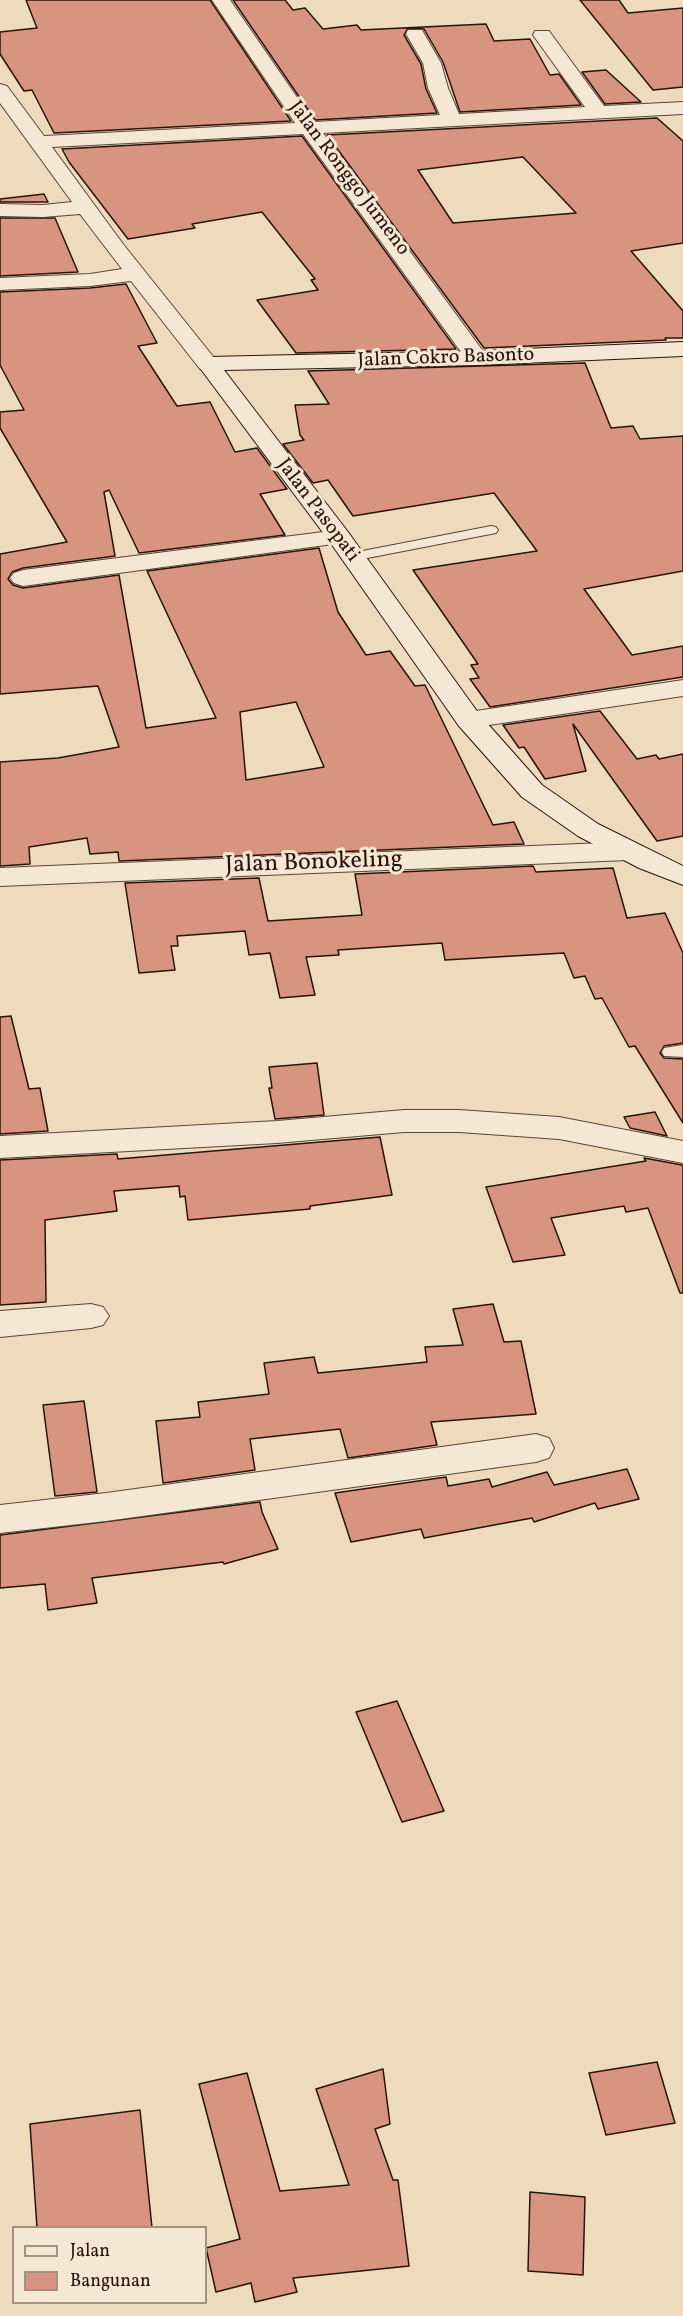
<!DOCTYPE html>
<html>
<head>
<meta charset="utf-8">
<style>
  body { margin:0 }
  #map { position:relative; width:683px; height:2316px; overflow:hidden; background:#eedabd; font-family:Vollkorn,serif }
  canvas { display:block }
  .legend { position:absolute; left:12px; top:2226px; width:195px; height:78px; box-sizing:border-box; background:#f4e7d4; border:2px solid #a39283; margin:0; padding:8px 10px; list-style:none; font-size:18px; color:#2a1309 }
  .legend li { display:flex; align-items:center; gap:12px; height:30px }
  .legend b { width:30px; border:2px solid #a39283 }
</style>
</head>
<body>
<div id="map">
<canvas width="683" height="2316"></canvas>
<ul class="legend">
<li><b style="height:8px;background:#f4e7d4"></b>Jalan</li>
<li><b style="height:16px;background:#d79481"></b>Bangunan</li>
</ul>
</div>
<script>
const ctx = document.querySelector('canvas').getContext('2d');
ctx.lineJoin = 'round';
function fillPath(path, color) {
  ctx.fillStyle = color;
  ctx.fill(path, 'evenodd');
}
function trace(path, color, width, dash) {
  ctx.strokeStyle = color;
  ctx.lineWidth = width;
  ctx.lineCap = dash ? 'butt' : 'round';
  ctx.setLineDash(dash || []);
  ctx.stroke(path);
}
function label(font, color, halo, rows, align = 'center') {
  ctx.font = font + ' Vollkorn,serif';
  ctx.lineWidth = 6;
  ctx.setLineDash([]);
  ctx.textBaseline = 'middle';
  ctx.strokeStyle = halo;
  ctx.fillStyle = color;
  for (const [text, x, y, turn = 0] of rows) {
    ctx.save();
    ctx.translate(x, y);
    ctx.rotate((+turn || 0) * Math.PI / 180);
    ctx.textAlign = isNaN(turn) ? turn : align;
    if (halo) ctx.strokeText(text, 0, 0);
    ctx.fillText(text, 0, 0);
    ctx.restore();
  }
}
const building = new Path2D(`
  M26 0H210L291 121 54 133 32 90 24 91 0 54V32L37 28Z
  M233 0H285L293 10 305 8 323 29 357 25 361 30 444 26 486 24 494 41 530 39 550 75 559 74 581 105 460 112 443 62 424 29 408 28 404 35 421 64 426 89 437 113 315 120Z
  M580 0H619L628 13 683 8V87L653 90Z
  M606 70 641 102 605 104 582 72Z
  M657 118 683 141V243L631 251 683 311V338H665L666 340 484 348 327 135ZM523 157 576 213 453 223 418 170Z
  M302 136 456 349 296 353 257 300 318 290 311 280 315 279 262 212 192 224 195 228 128 239 69 162 62 149Z
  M44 194 48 202H0V199Z
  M0 218H55L78 272 0 276Z
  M126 284 157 343 138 346 177 406 210 402 235 452 257 448 287 489 260 494 285 535 139 553 109 490 104 492 115 556 23 568 12 572 8 579 13 585 23 588 119 575 146 728 216 718 147 571 319 548 338 612 366 655 390 651 415 686 425 685 493 825 514 822 524 844 119 861 118 852 90 854 87 838 29 847 30 864 0 866V762L58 758 119 747 98 686 0 694V554L67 542 0 428V412L24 410 0 365V292L90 288ZM296 702 324 767 246 780 240 712Z
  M585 363 611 428 633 426 640 439 683 436V571L584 589 632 655 683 646V677L490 707 470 679 479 678 471 665 478 664 413 570 537 551 494 493 353 516 328 480 313 483 283 444 304 440 300 435 295 405 329 404 308 371Z
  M600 711 637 759 656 755 659 759 683 754V836L657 841 573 724 586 771 545 779 524 747 519 748 503 725Z
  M533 866 536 872 613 868 627 918 665 913 683 953V1043L664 1046 660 1053 664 1058 683 1059V1123L635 1046 629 1047 602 998 595 999 585 976 574 978 564 953 445 960 442 943 338 950 339 955 306 957 315 995 280 998 270 953 249 955 245 931 177 936 178 946H171L175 970 139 973 125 883 259 878 268 921 362 915 355 874Z
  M11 1016 29 1089 40 1088 48 1131 0 1134V1017Z
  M317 1063 324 1115 275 1119 269 1088H272L269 1067Z
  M655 1112 667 1136 630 1128 624 1117Z
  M380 1137 392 1195 310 1206V1209L188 1220 185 1196 180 1197 179 1186 114 1191 117 1211 45 1220 46 1302 0 1305V1160L117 1154 118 1159Z
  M644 1158 682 1165 683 1167V1293H680L648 1208 626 1212 624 1206 551 1218 565 1255 513 1262 486 1187 646 1161Z
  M493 1304 504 1342 521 1341 536 1414 431 1422 437 1445 348 1458 340 1429 250 1439 255 1470 163 1483 156 1421 200 1417 198 1402 269 1394 264 1363 314 1357 318 1373 427 1362 425 1347 463 1345 453 1309Z
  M84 1401 97 1492 55 1496 43 1405Z
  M627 1469 639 1499 598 1509 595 1503 534 1522 532 1518 424 1538 421 1529 351 1542 335 1493 446 1477 448 1486 489 1479 492 1487 547 1472 554 1485Z
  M260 1502 262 1512 278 1549 224 1564 223 1562 92 1578 97 1603 48 1610 45 1584 0 1588V1535Z
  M397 1701 444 1811 402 1822 356 1712Z
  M657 2062 675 2123 606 2135 589 2073Z
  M383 2069 390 2124 375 2129 393 2180H398L409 2266 293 2278 297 2292 255 2302 251 2283 216 2292 206 2248 240 2239 199 2084 247 2073 280 2191 349 2185 316 2089Z
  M140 2110 152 2228H37L30 2124Z
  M530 2192 585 2197 583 2275 528 2271Z`);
fillPath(building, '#d79481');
trace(building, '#2a1309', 1.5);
const lane = new Path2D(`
  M491 526 496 527 498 530 496 533 352 561 345 557 352 553Z
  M683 1045V1057L664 1056 662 1052 664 1048Z`);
const street = new Path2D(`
  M212 0H230L314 122 440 115 428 88 423 63 406 34 408 30H422L441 63 448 88 459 114 585 107 533 35 535 31H549L604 106 683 102V114L323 133 488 358 485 363 477 365 469 363 303 134 52 147 123 244 219 364 216 369 208 371 200 369 131 281 90 286 0 290V278L90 274 122 269 80 214 43 217 0 216V204L43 205 72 202 0 103V84L7 86 44 136 295 123Z
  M339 530 348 532 351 537 348 542 23 586 14 583 10 578 14 573 23 570Z
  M683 680V696L469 728 459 726 455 720 459 714 469 712Z
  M628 842 638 845 643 851 638 857 628 860 0 886V868Z
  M404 1110H459L559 1117 683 1141V1163L559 1139 459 1132H404L277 1143 0 1158V1136L277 1121Z
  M91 1304 103 1307 109 1316 103 1325 91 1328 0 1337V1311Z
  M536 1434 549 1438 554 1448 549 1458 536 1462 106 1521 0 1533V1505L106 1493Z`);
const secondary = new Path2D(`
  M683 342V356L477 365 224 370 348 532 479 714 542 785 598 824 683 866V885L639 868 578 836 522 797 459 726 330 542 197 364 200 359 208 357 477 351Z`);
trace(lane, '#5b4536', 2);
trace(street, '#5b4536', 2);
trace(secondary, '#2a1309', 2);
fillPath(lane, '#f4e7d4');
fillPath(street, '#f4e7d4');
fillPath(secondary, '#f4e7d4');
label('20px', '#2a1309', '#f4e7d4', [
  ["Jalan Ronggo Jumeno",348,179,53],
  ["Jalan Cokro Basonto",446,359,-2],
  ["Jalan Pasopati",317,511,53]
]);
label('24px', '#2a1309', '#f4e7d4', [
  ["Jalan Bonokeling",314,864,-2]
]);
</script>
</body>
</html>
